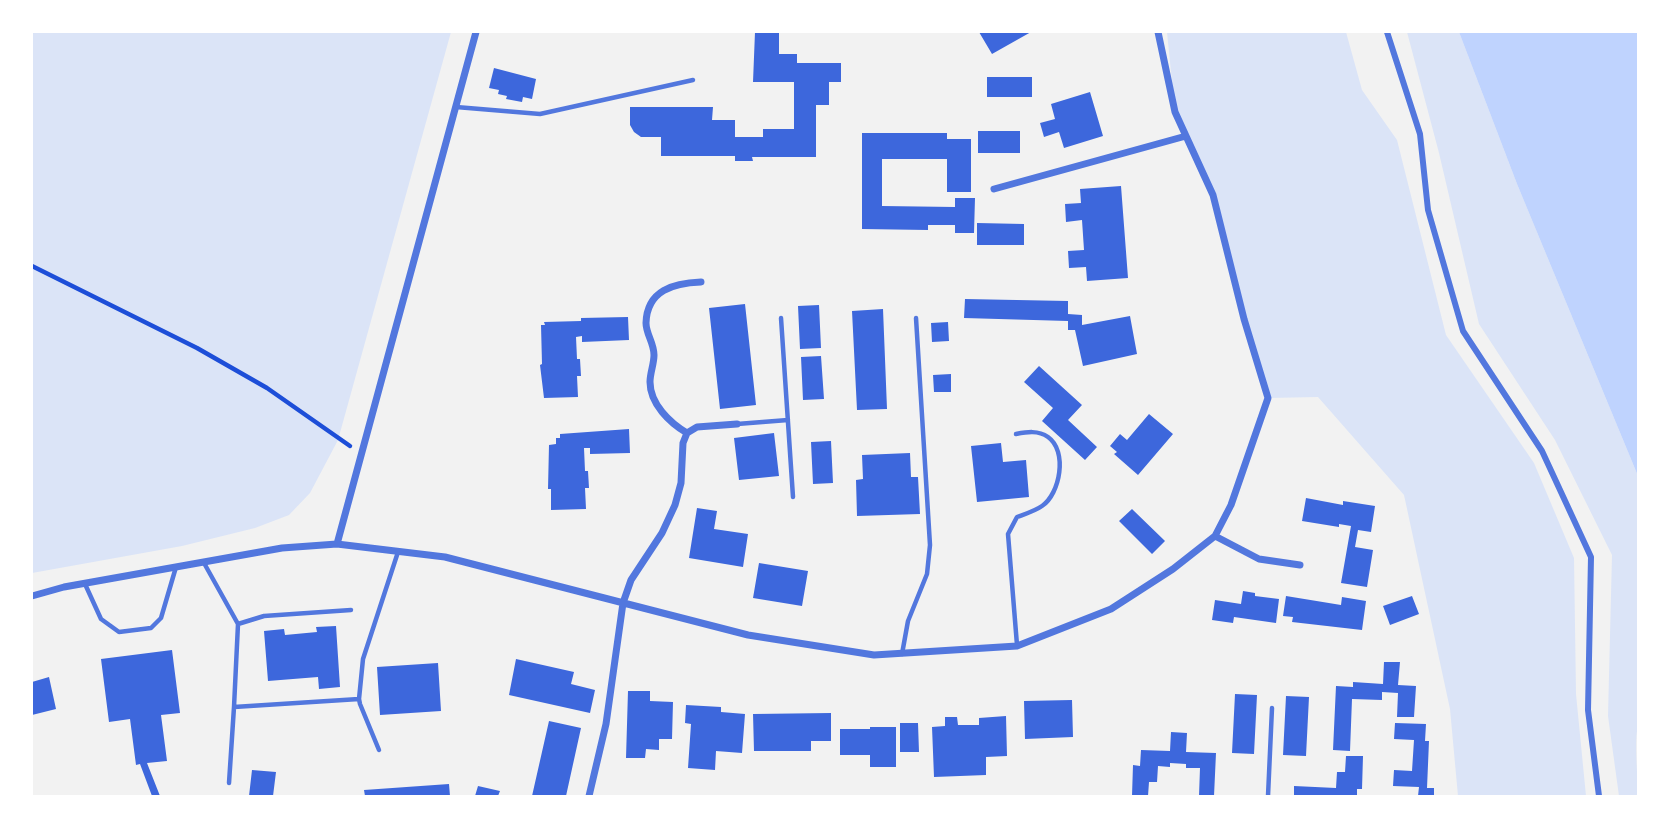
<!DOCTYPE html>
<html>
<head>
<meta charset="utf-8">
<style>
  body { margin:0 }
  #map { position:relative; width:1670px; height:828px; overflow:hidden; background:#f2f2f2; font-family:Karla,sans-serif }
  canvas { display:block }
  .frame { position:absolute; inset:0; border:33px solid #fff; pointer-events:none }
</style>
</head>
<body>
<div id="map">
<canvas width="1670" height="828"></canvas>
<div class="frame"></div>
</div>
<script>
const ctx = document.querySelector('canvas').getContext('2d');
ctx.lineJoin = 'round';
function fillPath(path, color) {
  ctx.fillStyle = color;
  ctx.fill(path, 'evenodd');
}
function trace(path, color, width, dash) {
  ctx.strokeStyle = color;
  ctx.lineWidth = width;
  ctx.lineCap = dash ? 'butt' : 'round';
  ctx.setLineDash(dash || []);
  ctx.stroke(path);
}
fillPath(new Path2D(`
  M32 32H451L338 440 310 493 289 515 255 528 182 546 32 573Z
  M1167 32H1346L1362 90 1397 140 1446 335 1534 463 1574 558 1576 694 1586 796H1458L1450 709 1404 495 1318 397 1268 398 1213 195 1175 112Z
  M1407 32H1459L1517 184 1638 476V727C1634 738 1638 779 1638 794L1635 796H1619L1608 716 1612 555 1555 440 1479 324 1439 153Z`), '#dbe4f7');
fillPath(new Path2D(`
  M1459 32H1638V476L1517 184Z`), '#bfd3fe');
fillPath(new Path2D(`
  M755 32H779V54H797V63H841V82H829V105H816V157H752L753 161H735V156H661V137H641L634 132 630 125V107H713L712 120H735V137H763V129H794V82H753Z
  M979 32H1031L992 54Z
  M494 68 536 79 532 99 523 97 522 102 506 99 507 96 498 94 499 90 489 88Z
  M987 77H1032V97H987Z
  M1090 92 1103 136 1064 148 1059 132 1044 137 1040 123 1055 119 1051 104Z
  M978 131H1020V153H978Z
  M862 133H947V139H971V192H947V159H882V206L955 207V198H975L974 233H955V225H928V230L862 229Z
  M1121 186 1128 278 1087 281 1086 267 1069 268 1068 251 1084 250 1082 220 1066 222 1065 204 1081 203 1080 189Z
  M977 223 1024 224V245H977Z
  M965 299 1068 301V314L1082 315V325L1130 316 1137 354 1083 366 1075 330H1068V321L964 318Z
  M745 304 756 405 720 409 709 308Z
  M819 305 821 348 800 349 798 306Z
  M883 309 887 409 857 410 852 311Z
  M628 317 629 340 582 342V336L576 337 577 359H580L581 376H577L578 397 544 398 540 365 542 364 541 325H545L544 322 581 321V318Z
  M948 322 949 341 932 342 931 323Z
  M821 356 824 399 803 400 801 357Z
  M1039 366 1082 405 1068 420 1097 447 1085 460 1042 421 1053 408 1024 382Z
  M951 374V392H934L933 375Z
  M1149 414 1173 434 1138 475 1114 454 1117 452 1110 446 1120 434 1127 440Z
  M629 429 630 453 590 454V448H584L585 471H588L589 488H585L586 509 551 510V489H548L549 445 556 444V438H560V434Z
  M774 433 779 476 739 480 734 438Z
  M831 441 833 483 813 484 811 442Z
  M1001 443 1003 462 1026 460 1029 497 977 502 971 446Z
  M910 453 911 477H918L920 514 857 516 856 480 863 479 862 455Z
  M1306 498 1343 505V501L1375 506 1371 532 1358 530 1355 547 1373 550 1367 587 1341 583 1351 526 1339 524V527L1302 521Z
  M697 508 717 511 714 529 748 534 743 567 689 558Z
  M1132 509 1165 541 1152 554 1119 521Z
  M759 563 808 571 802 606 753 598Z
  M1243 591 1255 593V596L1279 599 1276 623 1234 617 1233 623 1212 620 1215 600 1241 604Z
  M1286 596 1341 605 1342 597 1366 601 1362 630 1292 622 1293 617 1283 616Z
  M1412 596 1419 614 1390 625 1383 606Z
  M336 626 340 687 319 689 318 677 268 681 264 631 284 629 285 635 317 632 316 627Z
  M172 650 180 713 161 715 167 761 147 763 160 796H152L140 764 136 765 130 719 109 722 101 659Z
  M516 659 574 672 571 684 595 690 590 713 509 695Z
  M1384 662H1400L1398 685 1416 686 1414 717H1397L1398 693 1382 692V700L1352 699 1350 751 1333 750 1336 686 1353 687V682L1383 684Z
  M438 663 441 711 380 715 377 667Z
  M49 677 56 709 32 715V682Z
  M628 691H650V701L673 702 672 739H659V750L646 749 645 758H626Z
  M1235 694 1257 695 1254 754 1232 753Z
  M1286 696 1309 697 1306 756 1283 755Z
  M1072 700 1073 737 1025 739 1024 701Z
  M686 705 721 707V712L745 714 742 753 716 751 715 770 688 768 691 724 685 723Z
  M831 713V741H811V751H754L753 714Z
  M1006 716 1007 756 986 757V775L934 777 932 727 945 726V717H957L958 725H979V718Z
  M549 721 581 728 566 796H532Z
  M900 723H918L919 752H900Z
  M1395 723 1426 724 1425 741H1429L1427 788H1434V796H1418L1419 787 1393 786 1394 770 1412 771 1414 740 1394 739Z
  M870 727H896V767H870V755H840V729H870Z
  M1171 732 1187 733 1186 752 1216 753 1214 796H1199L1200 768H1186V764L1170 763V767L1158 766 1157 782H1149L1148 796H1132L1133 765 1140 766 1141 750 1170 751Z
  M1346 756H1363L1362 789H1357V796H1294V786L1336 788 1337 772H1345Z
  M252 770 276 772 273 796H249Z
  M449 784 450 796H365L364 790Z
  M478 786 500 791 498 796H475Z`), '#3d67dc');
trace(new Path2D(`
  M32 266 197 348 267 388 350 446`), '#1d4ed8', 4.5);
trace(new Path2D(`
  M456 107 540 114 693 80
  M781 318 793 497
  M737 424 788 420
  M1016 434C1027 432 1038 430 1048 437 1068 451 1060 494 1042 506 1035 511 1025 514 1017 517L1008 534 1017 645
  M204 563 238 624 264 616 351 610
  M85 584 101 619 119 632 151 628 161 618 176 567
  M238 624 234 707 359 699
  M902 654 908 621 927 574 930 545 916 318
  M379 750 360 704 359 699 363 659 398 552
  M229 783 234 707
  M1268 796 1272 708`), '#5277de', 4.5);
trace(new Path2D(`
  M1387 32 1420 134 1428 210 1463 331 1542 451 1591 557 1588 710 1599 796`), '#5277de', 6);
trace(new Path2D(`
  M994 189 1186 136
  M687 433C670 423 650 404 650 382 650 373 654 364 654 355 654 343 646 334 646 323 647 290 674 283 701 282
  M1215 536 1259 559 1300 565
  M337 544 476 32
  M32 596 64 587 282 548 337 544 445 557 748 635 874 655 1017 646 1111 609 1173 569 1215 536 1231 505 1268 398 1244 319 1213 195 1175 112 1158 32
  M589 796 606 724 623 603 631 580 662 533 675 505 681 483 683 443 687 433 697 427 737 424`), '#5277de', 7);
</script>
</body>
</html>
